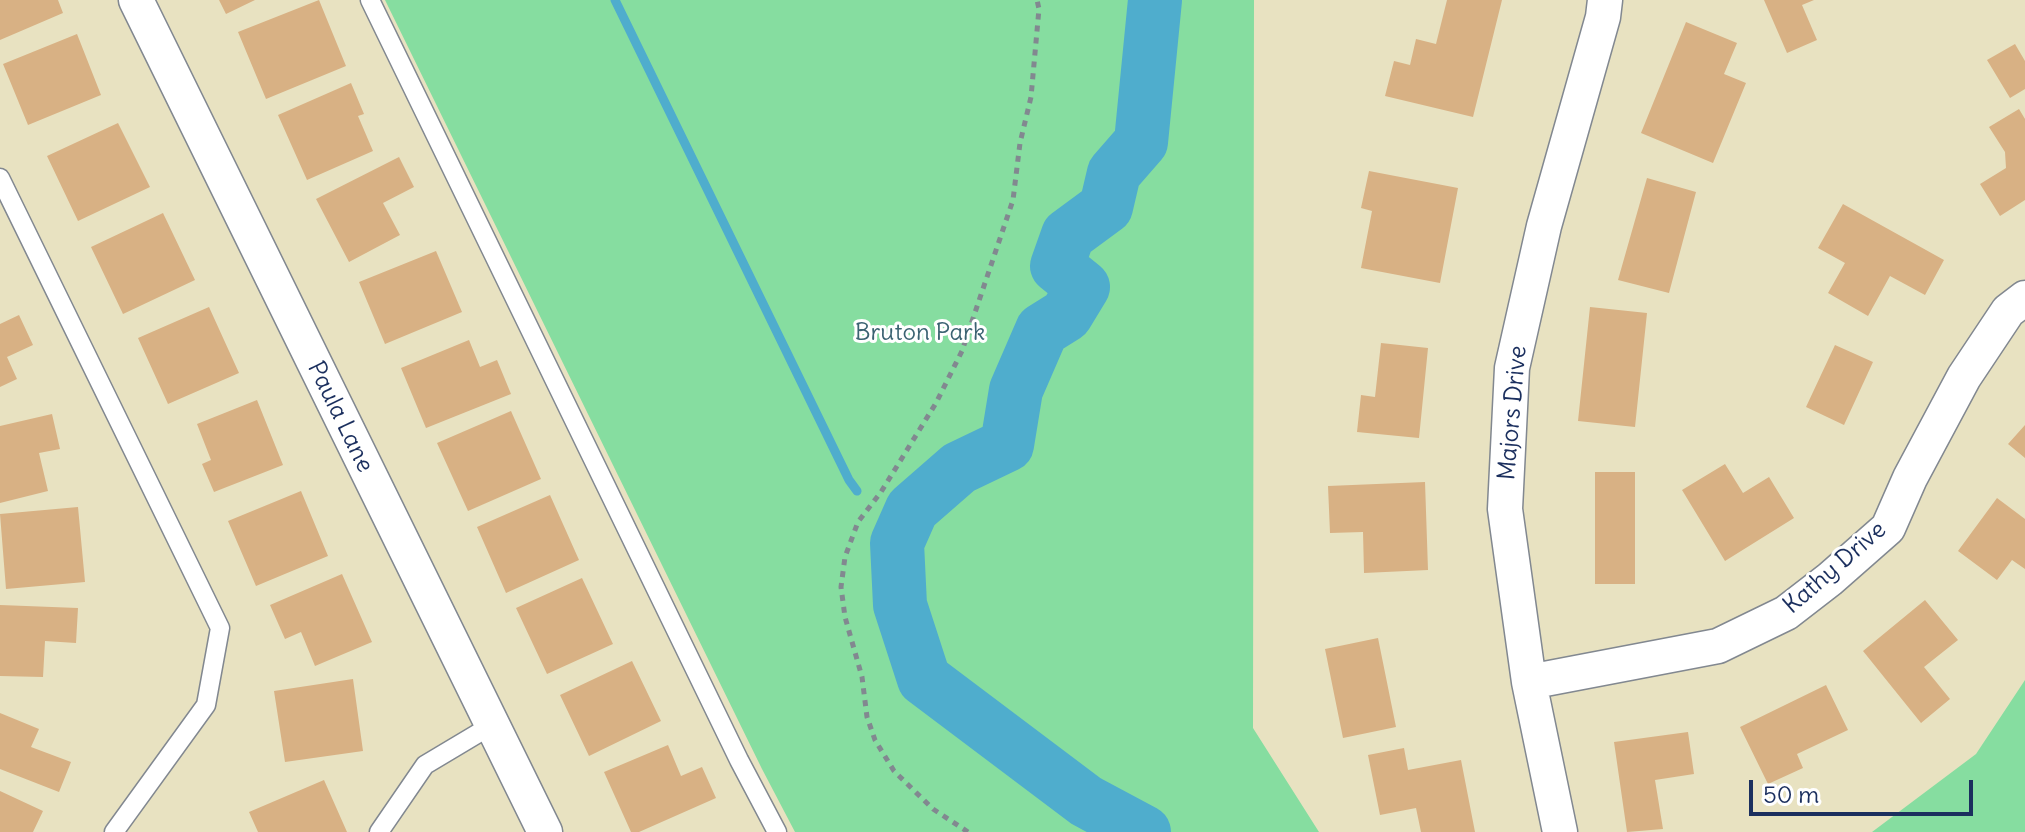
<!DOCTYPE html>
<html>
<head>
<meta charset="utf-8">
<style>
  body { margin:0 }
  #map { position:relative; width:2025px; height:832px; overflow:hidden; background:#e8e2c1; font-family:Delius,sans-serif }
  canvas { display:block }
  .scale { position:absolute; left:1749px; top:780px; width:224px; height:36px; box-sizing:border-box; border:4px solid #1b2f5e; border-top:0; padding-left:10px; font-size:24px; line-height:28px; white-space:nowrap; color:#1b2f5e; -webkit-text-stroke:6px #fff; paint-order:stroke }
</style>
</head>
<body>
<div id="map">
<canvas width="2025" height="832"></canvas>
<div class="scale">50 m</div>
</div>
<script>
const ctx = document.querySelector('canvas').getContext('2d');
ctx.lineJoin = 'round';
function fillPath(path, color) {
  ctx.fillStyle = color;
  ctx.fill(path, 'evenodd');
}
function trace(path, color, width, dash) {
  ctx.strokeStyle = color;
  ctx.lineWidth = width;
  ctx.lineCap = dash ? 'butt' : 'round';
  ctx.setLineDash(dash || []);
  ctx.stroke(path);
}
function label(font, color, halo, rows, align = 'center') {
  ctx.font = font + ' Delius,sans-serif';
  ctx.lineWidth = 6;
  ctx.setLineDash([]);
  ctx.textBaseline = 'middle';
  ctx.strokeStyle = halo;
  ctx.fillStyle = color;
  for (const [text, x, y, turn = 0] of rows) {
    ctx.save();
    ctx.translate(x, y);
    ctx.rotate((+turn || 0) * Math.PI / 180);
    ctx.textAlign = isNaN(turn) ? turn : align;
    if (halo) ctx.strokeText(text, 0, 0);
    ctx.fillText(text, 0, 0);
    ctx.restore();
  }
}
fillPath(new Path2D(`
  M385 0H1254L1253 728 1319 832H795L762 769Z
  M2025 680V832H1872L1976 754Z`), '#86dda0');
trace(new Path2D(`
  M615 0 849 480 857 491
  M882 523 897 543`), '#4fadcd', 9);
trace(new Path2D(`
  M1144 832 1086 801 924 679 900 605 897 543 912 509 959 468 1007 445 1016 390 1042 330 1066 315 1083 287 1057 266 1068 235 1106 207 1114 173 1141 142 1155 0`), '#4fadcd', 54);
fillPath(new Path2D(`
  M0 0H58L63 13 0 40Z
  M219 0H255L226 14Z
  M319 0 346 66 266 99 238 32Z
  M1447 0H1502L1473 117 1385 96 1394 61 1410 65 1416 39 1436 44Z
  M1764 0H1814L1802 5 1817 40 1787 53Z
  M1686 22 1737 43 1724 74 1746 83 1713 163 1641 133Z
  M77 34 101 95 28 125 3 64Z
  M2015 44 2025 61V89L2010 98 1987 60Z
  M351 83 364 114 358 116 373 151 307 180 278 115Z
  M2019 109 2025 119V200L2000 216 1980 184 2006 168 2005 152 1989 127Z
  M118 123 150 187 78 221 47 156Z
  M399 157 414 187 383 203 400 235 349 262 316 199Z
  M1369 171 1458 188 1440 283 1361 268 1372 211 1361 208Z
  M1647 178 1696 192 1669 293 1618 280Z
  M1843 204 1944 260 1925 295 1890 276 1868 316 1828 293 1845 263 1818 248Z
  M163 213 195 280 123 314 91 247Z
  M436 251 462 312 385 344 359 282Z
  M209 307 239 373 168 404 138 338Z
  M1590 307 1647 313 1635 427 1578 421Z
  M19 315 33 345 7 357 17 379 0 387V324Z
  M469 340 480 367 497 360 511 394 426 428 401 368Z
  M1381 343 1428 348 1419 438 1357 432 1361 395 1375 397Z
  M1835 345 1873 362 1844 425 1806 407Z
  M257 400 283 465 214 492 202 464 211 460 197 424Z
  M511 411 541 479 468 511 437 443Z
  M52 414 60 449 39 453 48 491 0 503V426Z
  M2025 425V458L2008 444Z
  M1725 464 1743 493 1769 477 1794 518 1725 561 1682 490Z
  M1595 472H1635V584H1595Z
  M1425 482 1428 570 1364 573 1363 532 1330 533 1328 486Z
  M301 491 328 556 256 586 228 521Z
  M550 495 579 560 506 593 477 527Z
  M1997 498 2025 519V569L2012 560 1997 580 1958 551Z
  M78 507 85 582 6 589 0 514Z
  M342 574 372 642 315 666 301 632 285 639 270 605Z
  M582 578 613 644 547 674 516 608Z
  M1925 600 1958 640 1924 667 1950 699 1921 723 1863 651Z
  M0 605 78 608 76 643 45 641 43 677 0 676Z
  M1378 638 1396 727 1343 738 1325 649Z
  M632 661 661 721 589 756 560 695Z
  M353 679 363 751 285 762 274 691Z
  M1826 685 1848 730 1797 754 1803 768 1768 784 1740 727Z
  M0 713 39 729 31 747 71 762 59 792 0 769Z
  M1688 732 1694 774 1655 780 1663 829 1627 832 1614 742Z
  M668 745 681 776 702 767 716 798 639 832H631L604 772Z
  M1404 748 1408 770 1461 760 1475 832H1421L1416 808 1380 815 1368 755Z
  M324 780 347 832H258L249 812Z
  M0 791 43 811 33 832H0Z`), '#d8b184');
const service = new Path2D(`
  M370 0 739 760 777 832
  M0 178 220 628 206 705 114 832
  M379 832 425 765 492 725`);
const minor = new Path2D(`
  M136 0 545 832
  M1529 682 1718 646 1786 613 1830 579 1888 528 1910 478 1964 377 2008 311 2025 298
  M1560 832 1529 682 1505 509 1512 368 1544 226 1603 17 1605 0`);
trace(service, '#828890', 21);
trace(minor, '#828890', 37);
trace(new Path2D(`
  M968 832 933 809 894 771 875 740 867 717 862 677 845 617 841 587 845 557 858 522 881 492 936 403 962 351 1013 200 1020 143 1031 97 1039 9 1037 0`), '#828890', 5, [6, 6]);
trace(service, '#fff', 18);
trace(minor, '#fff', 34);
label('24px', '#3b6372', '#fff', [
  ["Bruton Park",920,333]
]);
label('24px', '#1b2f5e', '#fff', [
  ["Majors Drive",1513,413,-85],
  ["Paula Lane",340,417,64],
  ["Kathy Drive",1835,568,-41]
]);
</script>
</body>
</html>
